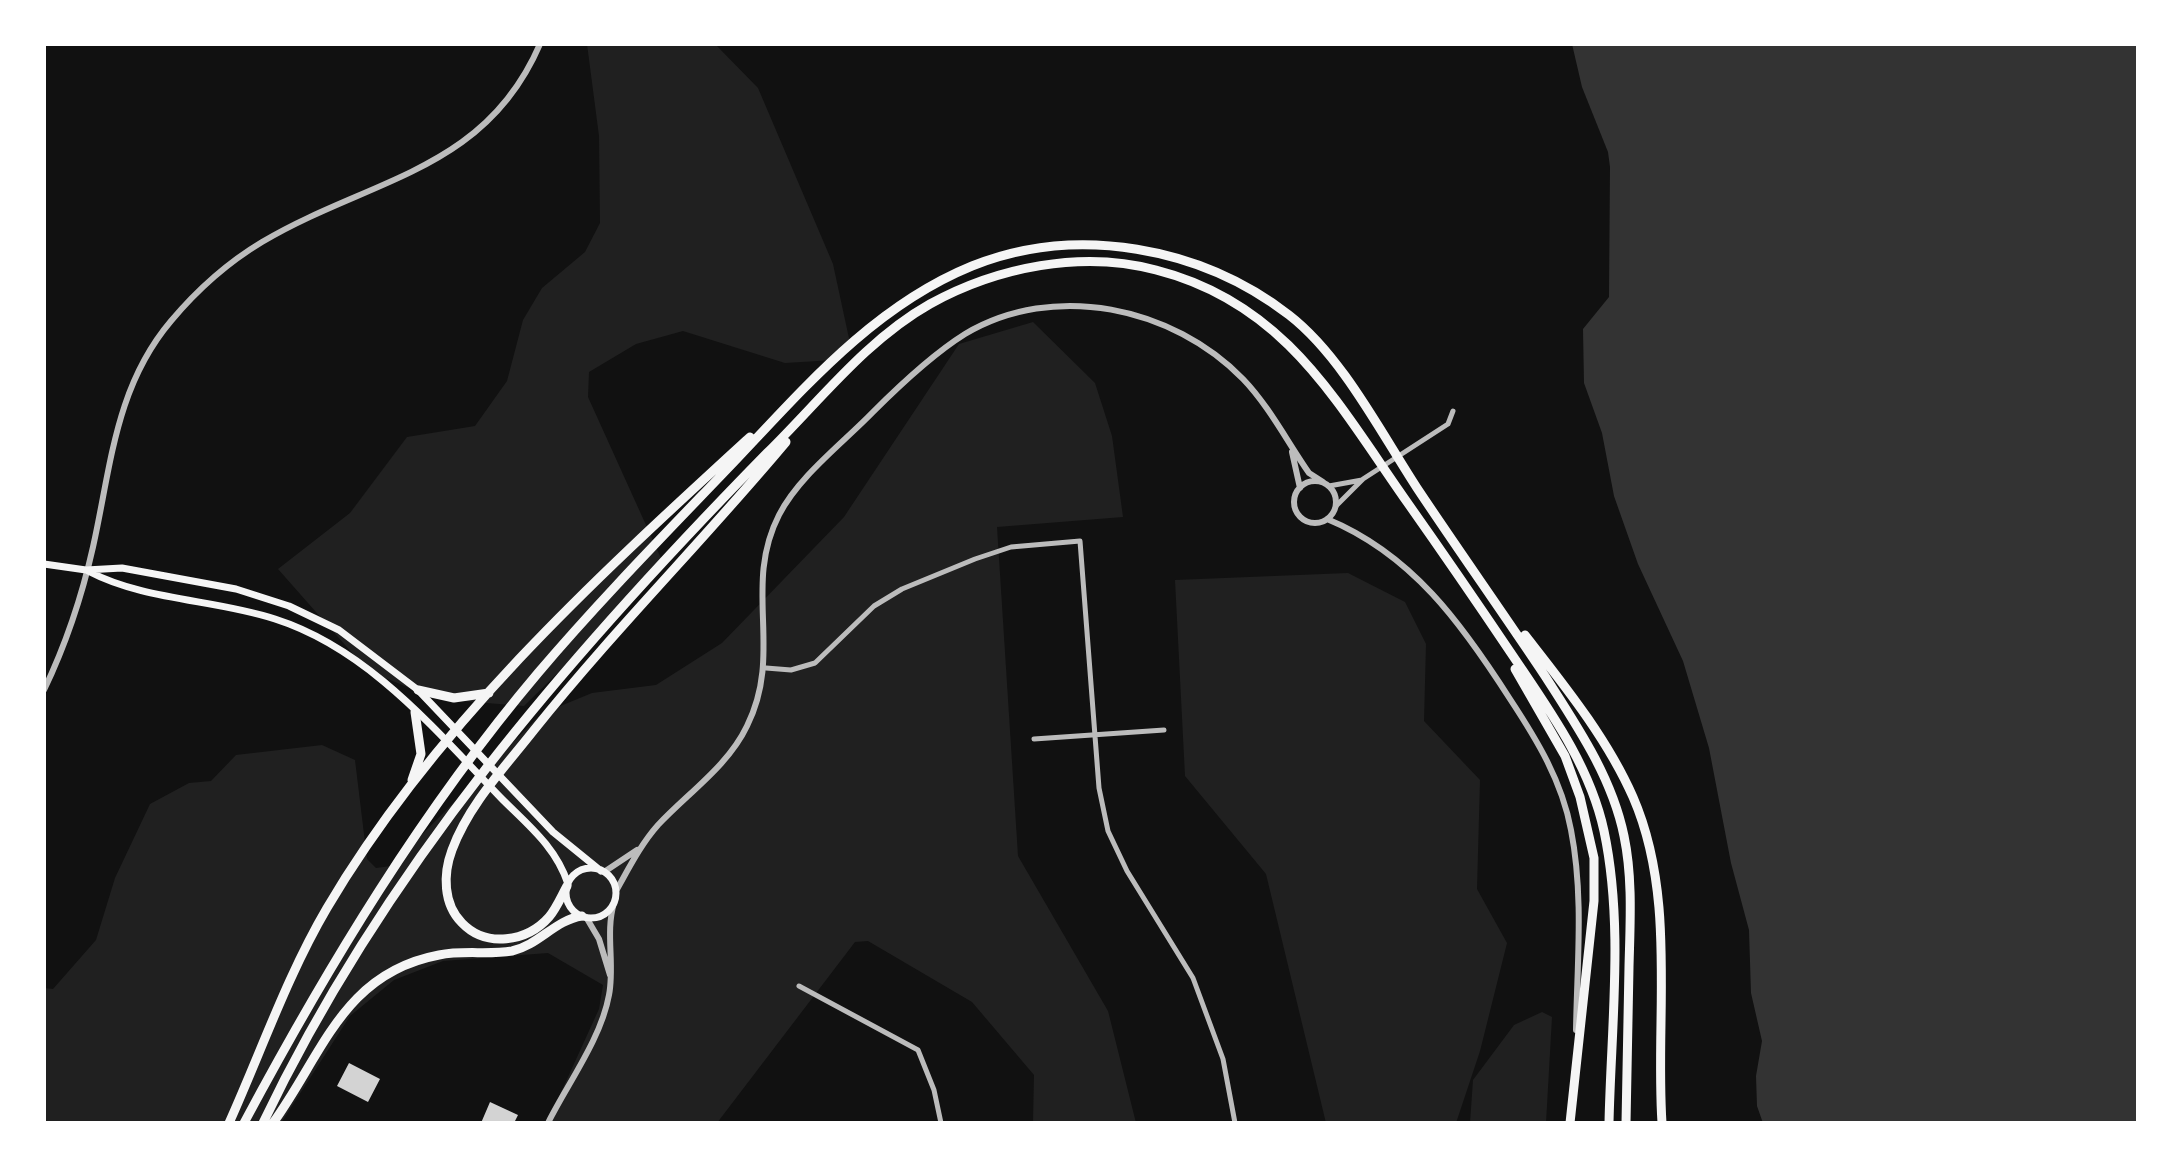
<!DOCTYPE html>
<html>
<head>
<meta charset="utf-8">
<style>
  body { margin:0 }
  #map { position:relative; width:2182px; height:1167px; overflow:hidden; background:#111; font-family:"Open Sans",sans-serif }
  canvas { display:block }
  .frame { position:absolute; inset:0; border:46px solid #fff; pointer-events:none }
</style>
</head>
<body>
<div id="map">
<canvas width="2182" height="1167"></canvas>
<div class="frame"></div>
</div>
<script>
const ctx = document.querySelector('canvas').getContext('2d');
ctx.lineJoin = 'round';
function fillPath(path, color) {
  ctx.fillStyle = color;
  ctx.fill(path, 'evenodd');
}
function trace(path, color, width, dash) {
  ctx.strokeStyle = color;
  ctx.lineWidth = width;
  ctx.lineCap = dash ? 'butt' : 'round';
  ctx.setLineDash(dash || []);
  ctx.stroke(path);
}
fillPath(new Path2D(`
  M587 44H715L758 88 833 264 850 343 834 360 785 363 683 331 636 344 589 372 588 397 665 567 524 706 437 699 368 671 278 569 350 513 407 437 475 426 507 381 523 320 542 288 585 252 600 223 599 136Z
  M1033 322 1095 383 1112 436 1123 517 997 527 1018 856 1108 1011 1136 1123H1033L1034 1075 972 1002 868 941 855 942 717 1123H547L599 1009 603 985 548 953 443 961 394 980 350 1016 281 1123H44V988L53 989 96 940 115 878 150 804 189 783 211 781 236 755 322 745 355 760 367 859 376 868 391 866 541 714 592 693 656 685 722 643 844 517 959 344Z
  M1348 573 1405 602 1426 644 1424 721 1480 780 1477 889 1507 943 1480 1051 1456 1123H1326L1266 874 1185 776 1175 580Z
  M1542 1012 1552 1017 1546 1123H1470L1473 1080 1514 1025Z`), '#202020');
fillPath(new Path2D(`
  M1572 44H2138V1123H1763L1757 1106 1756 1076 1762 1041 1751 993 1749 930 1731 863 1709 748 1683 661 1638 564 1614 496 1602 433 1584 383 1583 329 1609 297 1610 167 1608 152 1582 87Z`), '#333');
fillPath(new Path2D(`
  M349 1063 380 1079 368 1102 337 1086Z
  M490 1102 518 1115 514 1123H481Z`), '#d3d3d3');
trace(new Path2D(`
  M1329 486 1362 480
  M1336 506 1363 479 1448 424 1453 411
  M766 668 791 670 815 663 874 606 902 589 975 559 1011 547 1080 541 1099 788 1108 831 1127 871 1193 978 1223 1059 1235 1123
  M1034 739 1164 730
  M799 986 918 1050 934 1090 941 1123`), '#bcbcbc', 5);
trace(new Path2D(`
  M1292 452 1300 488
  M1294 502a21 21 0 1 1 42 0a21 21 0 1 1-42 0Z
  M1327 519C1412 554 1462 624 1510 699 1537 740 1562 781 1571 830 1584 896 1577 964 1576 1030
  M44 690C66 644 82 596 93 547 111 467 115 387 171 321 197 290 227 263 262 242 370 178 485 172 540 44
  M604 872 637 850
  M616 891C629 868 641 844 658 825 688 793 728 766 747 726 784 652 742 587 779 515 799 476 843 443 873 412 900 385 933 354 965 334 1054 281 1173 307 1243 379 1269 406 1288 443 1309 473L1323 482
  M586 917 599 939 610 975
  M548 1123C568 1083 601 1039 609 995 615 964 605 933 614 903`), '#bcbcbc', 6);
trace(new Path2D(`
  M44 564 86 570 122 568 236 589 289 606 339 630 418 690 553 832 601 871
  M88 571C145 601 214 599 275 619 369 649 436 731 502 799 528 825 556 847 568 884
  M566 893a25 25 0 1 1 50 0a25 25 0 1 1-50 0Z`), '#f5f5f5', 7);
trace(new Path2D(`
  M1525 635C1564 685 1607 738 1633 797 1677 898 1655 1016 1662 1123
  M1515 669 1565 756 1580 797 1594 858V901L1570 1123
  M418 690 454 698 489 693
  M412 780 421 754 415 712
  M567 886C561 897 556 909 549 917 527 942 486 948 462 923 443 904 443 874 452 850 469 804 505 767 534 730 614 630 704 540 786 442
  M229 1123C261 1052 287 976 327 908 435 725 595 579 750 437
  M244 1123C328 966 423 809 538 673 600 600 668 531 734 462 805 387 874 306 972 266 1077 224 1201 247 1289 315 1342 356 1381 433 1417 488 1459 551 1503 613 1545 676 1577 726 1612 777 1624 836 1633 879 1630 924 1629 967 1628 1019 1627 1071 1626 1123
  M263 1123C385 867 570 654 767 453 819 402 866 340 930 304 997 267 1082 250 1156 270 1285 303 1336 401 1407 502 1443 553 1478 604 1513 656 1550 711 1590 766 1604 831 1624 925 1611 1027 1609 1123
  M273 1123C323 1054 343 973 439 955 463 950 488 955 512 951 539 945 555 920 582 916`), '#f5f5f5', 9);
</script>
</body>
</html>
